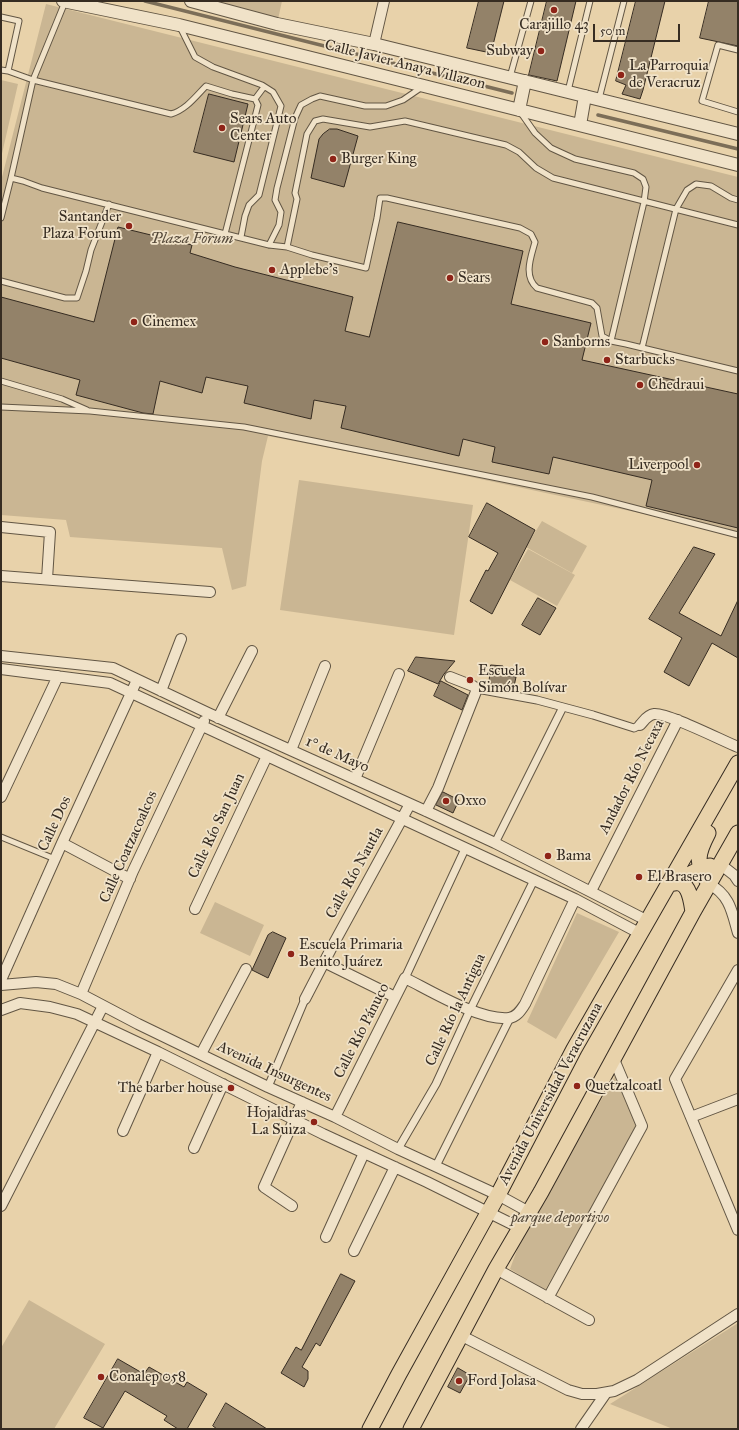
<!DOCTYPE html>
<html>
<head>
<meta charset="utf-8">
<style>
  body { margin:0 }
  #map { position:relative; width:739px; height:1430px; overflow:hidden; background:#e8d2aa; font-family:"IM FELL Great Primer",serif }
  canvas { display:block }
  .frame { position:absolute; inset:0; border:2px solid #362c22; pointer-events:none }
  .scale { position:absolute; left:593px; top:24px; width:87px; height:18px; box-sizing:border-box; border:2px solid #362c22; border-top:0; padding-left:5px; font-size:12px; line-height:14px; white-space:nowrap; color:#362c22; -webkit-text-stroke:3px #f0e2c8; paint-order:stroke }
</style>
</head>
<body>
<div id="map">
<canvas width="739" height="1430"></canvas>
<div class="frame"></div>
<div class="scale">50 m</div>
</div>
<script>
const ctx = document.querySelector('canvas').getContext('2d');
ctx.lineJoin = 'round';
function fillPath(path, color) {
  ctx.fillStyle = color;
  ctx.fill(path, 'evenodd');
}
function trace(path, color, width, dash) {
  ctx.strokeStyle = color;
  ctx.lineWidth = width;
  ctx.lineCap = dash ? 'butt' : 'round';
  ctx.setLineDash(dash || []);
  ctx.stroke(path);
}
function label(font, color, halo, rows, align = 'center') {
  ctx.font = font + ' "IM FELL Great Primer",serif';
  ctx.lineWidth = 3.5;
  ctx.setLineDash([]);
  ctx.textBaseline = 'middle';
  ctx.strokeStyle = halo;
  ctx.fillStyle = color;
  for (const [text, x, y, turn = 0] of rows) {
    ctx.save();
    ctx.translate(x, y);
    ctx.rotate((+turn || 0) * Math.PI / 180);
    ctx.textAlign = isNaN(turn) ? turn : align;
    if (halo) ctx.strokeText(text, 0, 0);
    ctx.fillText(text, 0, 0);
    ctx.restore();
  }
}
fillPath(new Path2D(`
  M191 1H282L277 24Z
  M46 4 738 177V534L391 460 268 436 262 461 246 586 232 590 222 548 70 537 66 520 1 515V181Z
  M1 80 18 84 1 158Z
  M299 480 473 505 454 635 280 610Z
  M542 521 587 546 572 573 526 547Z
  M528 549 575 575 557 606 510 580Z
  M215 902 264 925 250 956 200 933Z
  M577 913 619 932 556 1039 527 1022Z
  M615 1076 630 1104 639 1126 545 1290 510 1269 521 1239Z
  M29 1300 105 1344 54 1429H1V1348Z
  M738 1323V1429H673L610 1404Z`), '#cab693');
trace(new Path2D(`
  M145 1 512 93
  M598 115 738 149`), '#7c6e58', 3.5);
const building = new Path2D(`
  M479 1H504L491 53 467 48Z
  M547 1H576L557 81 529 75Z
  M636 1H665L643 90 640 99 622 94 626 85 616 81Z
  M709 1H738V46L700 38Z
  M209 94 248 104 234 162 194 152Z
  M330 129H337L358 136 344 187 311 178 319 139 323 134Z
  M398 222 523 251 511 304 591 323 582 360 738 394V528L646 506 652 480 553 457 549 474 492 462 495 447 463 439 459 456 341 428 346 406 314 400 311 419 244 403 248 386 206 377 202 393 160 381 153 414 143 413 76 395 80 380 1 358V297L94 322 118 227 192 245 190 253 235 267 353 297 345 331 369 337Z
  M487 503 535 530 492 614 470 601 486 570 488 571 498 553 469 537Z
  M694 547 715 554 679 613 721 636 738 600V658L712 643 689 686 664 672 682 638 649 619Z
  M538 598 556 608 540 635 522 625Z
  M416 657 455 661 444 674 438 684 408 671Z
  M491 665 503 666V675L516 677 513 691 489 686Z
  M441 681 468 695 462 710 434 696Z
  M443 792 459 800 453 813 436 805Z
  M273 932 286 938 268 978 252 970 268 935Z
  M341 1274 355 1281 320 1346 316 1343 302 1367 308 1371V1379L304 1387 281 1373 296 1347 301 1350Z
  M118 1359 144 1374 149 1367 184 1387 187 1382 207 1394 187 1429H178L164 1420 167 1416 125 1391 103 1428 84 1418Z
  M458 1368 470 1375 460 1393 448 1387Z
  M226 1403 267 1429H217L213 1426Z`);
fillPath(building, '#938269');
trace(building, '#362c22', 1);
const service = new Path2D(`
  M65 2 33 80 11 178 23 181 42 188 269 245 287 247 312 255 366 268 377 218 380 198H387L520 228 531 234 535 242C531 257 523 276 537 288L592 303 597 308 602 336 611 341 626 344 738 371
  M1 17 19 21 8 71
  M180 27 195 57 213 67 262 85 273 92 281 106 259 195 249 205 245 216 241 237
  M738 50 718 45 702 101 738 112
  M1 70 8 71 33 80 171 114C186 110 196 96 206 86L232 94 255 99 258 105 225 234
  M510 77 531 1
  M568 91 590 1
  M255 99 264 87
  M599 99 624 1
  M521 113 535 133 551 148 575 159 634 173 643 179 646 187 644 202 611 341
  M1 218 11 178
  M269 245 279 225 281 212 275 200 277 188 295 118 301 105 312 99 320 96 365 106H386L403 100 422 87
  M287 247 297 199 295 193 307 134 315 121 323 119 370 127 405 121 506 145 519 152 536 168 553 178 738 225
  M1 281 65 298H77L86 271 91 250 109 204
  M642 348 676 209 687 190 696 184 711 186 731 198 738 200
  M1 381 62 399 87 410
  M1 407 90 411 244 427 592 497 738 535
  M1 837 55 859`);
const pedestrian = new Path2D(`
  M477 689 537 700 593 715 634 728 640 725
  M495 843 563 707
  M405 978 465 849
  M268 1087 305 999
  M398 1149 436 1084 470 1010 534 880
  M436 1166 510 1018`);
const minor = new Path2D(`
  M374 44 384 1
  M1 527 50 532 47 579
  M1 576 210 592
  M1 656 113 668 208 713 426 811 495 843 648 921
  M1 669 110 683 534 880 575 899 641 934
  M161 691 181 639
  M218 718 252 651
  M640 725C644 721 647 715 654 714 666 712 723 741 738 747
  M291 750 325 666
  M355 779 399 674
  M1 797 58 676
  M426 811 438 788 477 689 473 686 450 677
  M62 843 130 879
  M720 864 734 875 738 881
  M709 884C730 895 732 912 738 933
  M591 891 678 720
  M195 909 267 756
  M324 962 395 997
  M738 970 675 1079 738 1230
  M1 980 62 843 137 680
  M1 985 36 982 56 984 81 994 138 1024 268 1087 335 1117 398 1149 498 1195 529 1212
  M81 994 133 871 204 721
  M305 999 333 945 410 804
  M1 1010 20 1003 50 1007 77 1014 158 1052 323 1134 427 1182 520 1228
  M201 1054 246 969
  M335 1117 405 978C431 991 480 1021 509 1018 517 1017 521 1010 525 1004L575 899
  M691 1117 738 1099
  M123 1131 158 1052
  M194 1148 223 1084
  M1 1206 103 1006
  M292 1206 264 1187 302 1102
  M326 1237 364 1153
  M354 1251 395 1167
  M496 1269 589 1320
  M548 1298 642 1126 613 1057
  M460 1335 568 1390 582 1394H597L614 1391 637 1380 738 1314
  M581 1429 606 1393`);
const tertiary = new Path2D(`
  M63 1 179 25 424 86 738 165
  M191 1 277 24 374 44 738 134
  M519 110 525 81
  M580 125 585 96`);
const primary = new Path2D(`
  M708 833C696 856 696 862 709 884
  M675 882 700 869 710 866
  M670 884C689 877 691 899 693 912
  M370 1429 399 1374 498 1195 574 1049 738 763
  M411 1429 496 1269 541 1192 693 912 738 833`);
trace(service, '#625644', 7);
trace(pedestrian, '#625644', 9);
trace(minor, '#625644', 12);
trace(tertiary, '#625644', 14);
trace(primary, '#362c22', 17);
trace(service, '#f0e2c8', 5);
trace(pedestrian, '#f0e2c8', 7);
trace(minor, '#f0e2c8', 10);
trace(tertiary, '#f0e2c8', 12);
trace(primary, '#e8d2aa', 15);
for (const [x, y, r, color] of [
  [554,10,4,"#8f2418"],
  [541,51,4,"#8f2418"],
  [621,75,4,"#8f2418"],
  [222,128,4,"#8f2418"],
  [333,159,4,"#8f2418"],
  [129,226,4,"#8f2418"],
  [272,270,4,"#8f2418"],
  [450,278,4,"#8f2418"],
  [134,322,4,"#8f2418"],
  [545,342,4,"#8f2418"],
  [607,360,4,"#8f2418"],
  [640,385,4,"#8f2418"],
  [697,465,4,"#8f2418"],
  [470,680,4,"#8f2418"],
  [446,801,4,"#8f2418"],
  [548,856,4,"#8f2418"],
  [639,877,4,"#8f2418"],
  [291,954,4,"#8f2418"],
  [577,1086,4,"#8f2418"],
  [231,1088,4,"#8f2418"],
  [314,1122,4,"#8f2418"],
  [101,1377,4,"#8f2418"],
  [459,1381,4,"#8f2418"]
]) {
  const dot = new Path2D();
  dot.arc(x, y, r, 0, 2 * Math.PI);
  ctx.fillStyle = color;
  ctx.fill(dot);
  trace(dot, '#f0e2c8', 1.5);
}
label('15px', '#362c22', '#f0e2c8', [
  ["Carajillo 43",554,25,"center"],
  ["Subway",533,51,"right"],
  ["La Parroquia",629,66],
  ["de Veracruz",629,83],
  ["Sears Auto",230,119],
  ["Center",230,136],
  ["Burger King",341,159],
  ["Santander",121,217,"right"],
  ["Plaza Forum",121,234,"right"],
  ["Applebe's",280,270],
  ["Sears",458,278],
  ["Cinemex",142,322],
  ["Sanborns",553,342],
  ["Starbucks",615,360],
  ["Chedraui",648,385],
  ["Liverpool",689,465,"right"],
  ["Escuela",478,671],
  ["Simón Bolívar",478,688],
  ["Oxxo",454,801],
  ["Bama",556,856],
  ["El Brasero",647,877],
  ["Escuela Primaria",299,945],
  ["Benito Juárez",299,962],
  ["Quetzalcoatl",585,1086],
  ["The barber house",223,1088,"right"],
  ["Hojaldras",306,1113,"right"],
  ["La Suiza",306,1130,"right"],
  ["Conalep 058",109,1377],
  ["Ford Jolasa",467,1381]
], 'left');
label('15px', '#362c22', '#f0e2c8', [
  ["Calle Javier Anaya Villazon",405,65,14],
  ["1° de Mayo",337,755,24],
  ["Andador Río Necaxa",632,777,-63],
  ["Calle Dos",55,824,-65],
  ["Calle Río San Juan",217,826,-65],
  ["Calle Coatzacoalcos",129,847,-66],
  ["Calle Río Nautla",355,873,-61],
  ["Calle Río la Antigua",456,1010,-65],
  ["Calle Río Pánuco",362,1031,-63],
  ["Avenida Insurgentes",274,1072,25],
  ["Avenida Universidad Veracruzana",551,1094,-62]
]);
label('italic 15px', '#544839', '#f0e2c8', [
  ["Plaza Forum",192,239],
  ["parque deportivo",560,1218]
]);
</script>
</body>
</html>
